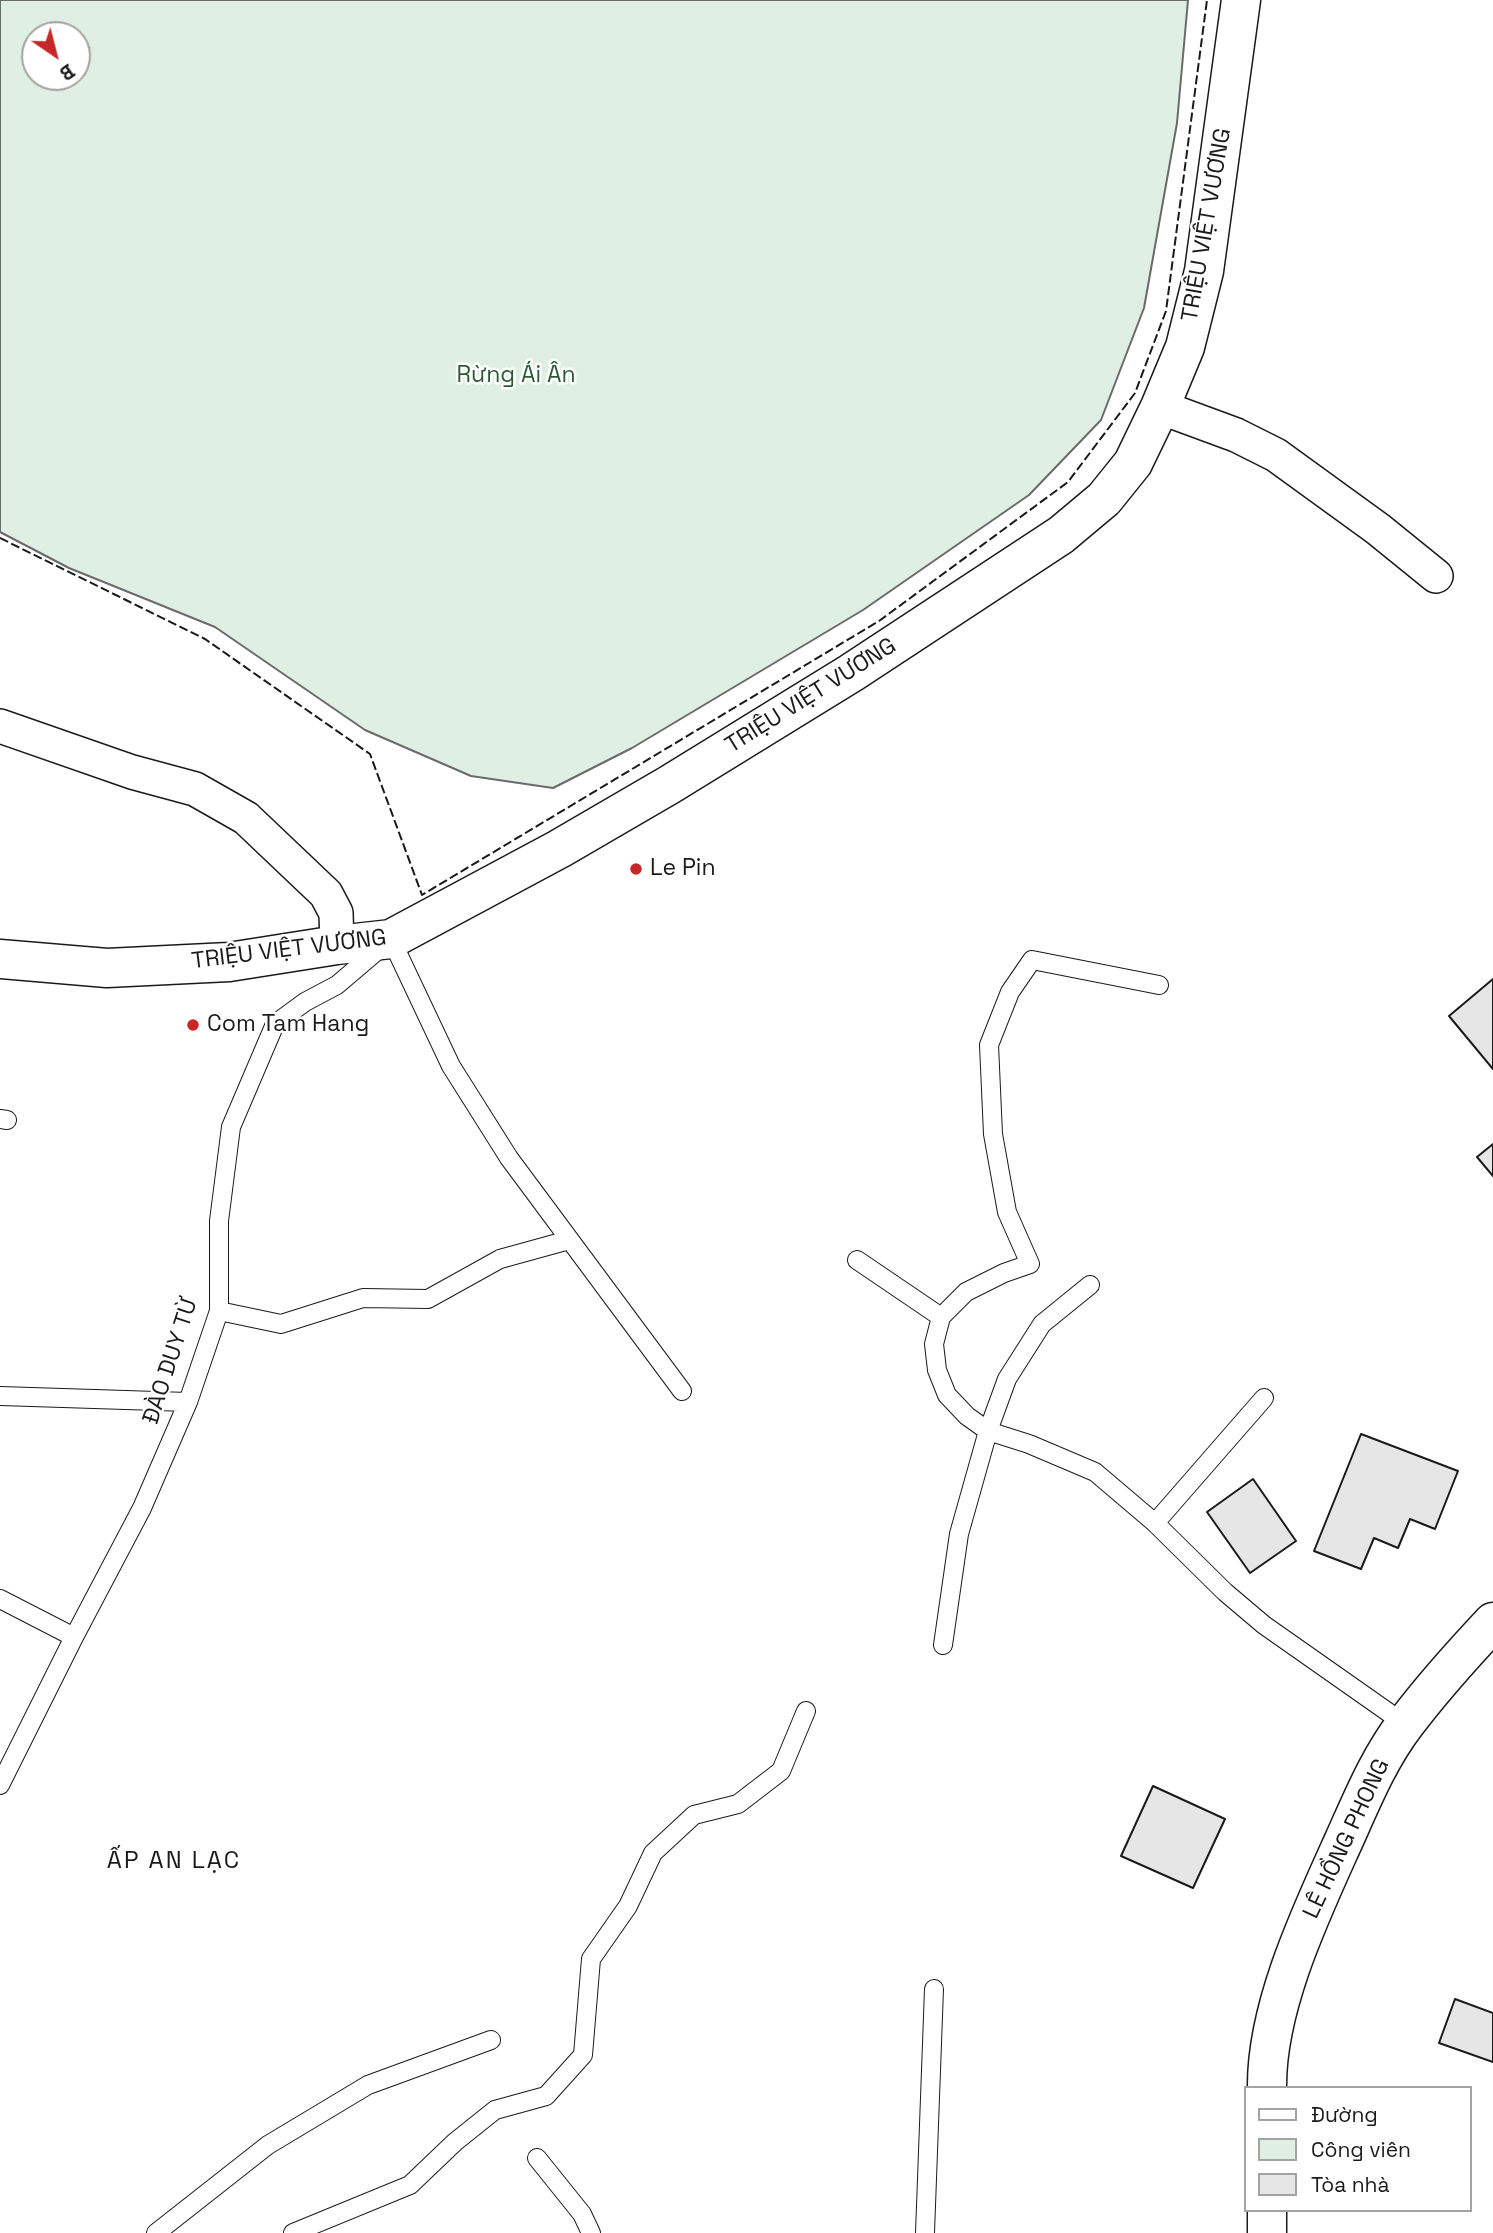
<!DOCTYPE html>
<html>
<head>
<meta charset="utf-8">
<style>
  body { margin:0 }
  #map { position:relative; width:1493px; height:2233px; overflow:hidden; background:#fff; font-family:"Space Grotesk",sans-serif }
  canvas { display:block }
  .legend { position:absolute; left:1244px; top:2086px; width:228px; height:126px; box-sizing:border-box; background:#fff; border:2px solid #a3a3a3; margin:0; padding:9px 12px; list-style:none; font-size:21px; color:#1a1a1a }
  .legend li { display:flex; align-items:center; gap:14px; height:35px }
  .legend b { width:35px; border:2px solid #a3a3a3 }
  .north { position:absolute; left:21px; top:21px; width:70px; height:70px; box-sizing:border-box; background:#fff; border:2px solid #a3a3a3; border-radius:50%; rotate:145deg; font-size:19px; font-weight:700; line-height:28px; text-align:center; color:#1a1a1a }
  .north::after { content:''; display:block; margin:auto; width:24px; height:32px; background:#c62828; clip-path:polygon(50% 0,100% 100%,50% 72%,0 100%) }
</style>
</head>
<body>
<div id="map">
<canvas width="1493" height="2233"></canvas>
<ul class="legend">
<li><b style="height:9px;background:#fff"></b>Đường</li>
<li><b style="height:19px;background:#e0efe3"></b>Công viên</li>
<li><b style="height:19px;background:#e6e6e6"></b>Tòa nhà</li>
</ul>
<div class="north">B</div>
</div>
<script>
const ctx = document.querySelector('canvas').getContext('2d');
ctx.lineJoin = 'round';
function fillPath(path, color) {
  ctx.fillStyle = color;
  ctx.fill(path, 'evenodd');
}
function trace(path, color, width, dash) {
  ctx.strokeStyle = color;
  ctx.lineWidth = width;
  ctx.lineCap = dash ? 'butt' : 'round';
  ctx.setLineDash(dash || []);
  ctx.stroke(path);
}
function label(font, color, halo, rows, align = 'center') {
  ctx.font = font + ' "Space Grotesk",sans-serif';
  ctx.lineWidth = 5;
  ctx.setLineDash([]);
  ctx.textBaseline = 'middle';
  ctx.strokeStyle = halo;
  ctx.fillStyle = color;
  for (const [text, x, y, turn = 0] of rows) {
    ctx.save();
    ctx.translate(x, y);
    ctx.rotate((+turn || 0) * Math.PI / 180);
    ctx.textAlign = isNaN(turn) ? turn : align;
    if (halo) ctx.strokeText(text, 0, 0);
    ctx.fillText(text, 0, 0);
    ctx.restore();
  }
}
const green = new Path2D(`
  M0 0H1188L1177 123 1144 308 1101 420 1029 495 863 610 632 748 553 788 471 776 365 730 215 627 69 568 0 532ZM35 35H77V77H35Z`);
fillPath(green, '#e0efe3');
trace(green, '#6a6a6a', 2);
const building = new Path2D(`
  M1493 979V1069L1449 1016Z
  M1493 1144V1176L1477 1157Z
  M1361 1434 1458 1471 1435 1529 1410 1519 1398 1548 1374 1538 1361 1569 1314 1551Z
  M1253 1479 1296 1541 1250 1573 1207 1512Z
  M1153 1786 1225 1819 1193 1888 1121 1856Z
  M1455 1999 1493 2013V2062L1439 2043Z`);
fillPath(building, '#e6e6e6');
trace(building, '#1a1a1a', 2);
const lane = new Path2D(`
  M1159 985 1032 960 1010 992 989 1045 993 1134 1007 1212 1030 1264 1004 1273 966 1292 941 1317 934 1344 937 1370 947 1395 967 1416 988 1431 1029 1444 1095 1472 1155 1523 1225 1592 1264 1625 1405 1724
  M0 1119 7 1120
  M857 1260 941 1317
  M219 1311 281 1324 363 1298 428 1299 500 1259 569 1240
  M0 1396 188 1402
  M1155 1523 1264 1398
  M0 1599 74 1637
  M943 1645 959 1534 988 1431 1007 1379 1042 1324 1090 1285
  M0 1785 74 1637 142 1508 188 1402 219 1311V1221L231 1127 275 1024 305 1002 337 985 391 939 451 1066 509 1158 682 1391
  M537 2158 582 2214 591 2233
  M156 2233 268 2145 368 2085 491 2040
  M293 2233 410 2185 455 2142 495 2110 546 2096 583 2055 591 1959 628 1906 653 1853 694 1815 738 1804 781 1771 806 1711
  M925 2233 934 1989`);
const street = new Path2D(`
  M1160 407 1236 435 1276 455 1378 529 1436 576
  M0 726 132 772 195 789 246 818 326 894 336 913 337 945`);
const secondary = new Path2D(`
  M0 959 107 968 229 962 337 945 391 939 559 849 669 785 851 673 1061 535 1104 499 1133 463 1160 407 1185 347 1204 271 1241 0
  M1267 2088C1266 2007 1311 1913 1344 1840 1362 1800 1379 1758 1406 1723 1433 1687 1463 1654 1493 1622
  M1267 2210V2233`);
trace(lane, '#1a1a1a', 20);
trace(street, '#1a1a1a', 36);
trace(secondary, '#1a1a1a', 41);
trace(lane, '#fff', 18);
trace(street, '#fff', 33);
trace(secondary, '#fff', 38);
trace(new Path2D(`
  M0 538 205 639 370 754 422 895 879 621 1068 482 1135 393 1166 311 1207 0`), '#1a1a1a', 2, [9, 3.5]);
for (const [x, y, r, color] of [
  [636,869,7,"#c62828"],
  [193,1025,7,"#c62828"]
]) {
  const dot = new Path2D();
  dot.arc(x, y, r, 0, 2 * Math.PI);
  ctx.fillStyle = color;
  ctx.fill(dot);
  trace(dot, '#fff', 2.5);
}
label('23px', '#1a1a1a', '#fff', [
  ["TRIỆU VIỆT VƯƠNG",1207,225,-80],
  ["TRIỆU VIỆT VƯƠNG",811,696,-32],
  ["TRIỆU VIỆT VƯƠNG",289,950,-7],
  ["ĐÀO DUY TỪ",171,1361,-72],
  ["LÊ HỒNG PHONG",1347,1839,-65]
]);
label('23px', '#2b5a34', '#fff', [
  ["Rừng Ái Ân",516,376]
]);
label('23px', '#1a1a1a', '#fff', [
  ["Le Pin",650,869],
  ["Com Tam Hang",207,1025]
], 'left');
ctx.letterSpacing = '2px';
label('24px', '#1a1a1a', '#fff', [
  ["ẤP AN LẠC",174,1861]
]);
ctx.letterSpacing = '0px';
</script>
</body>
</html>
